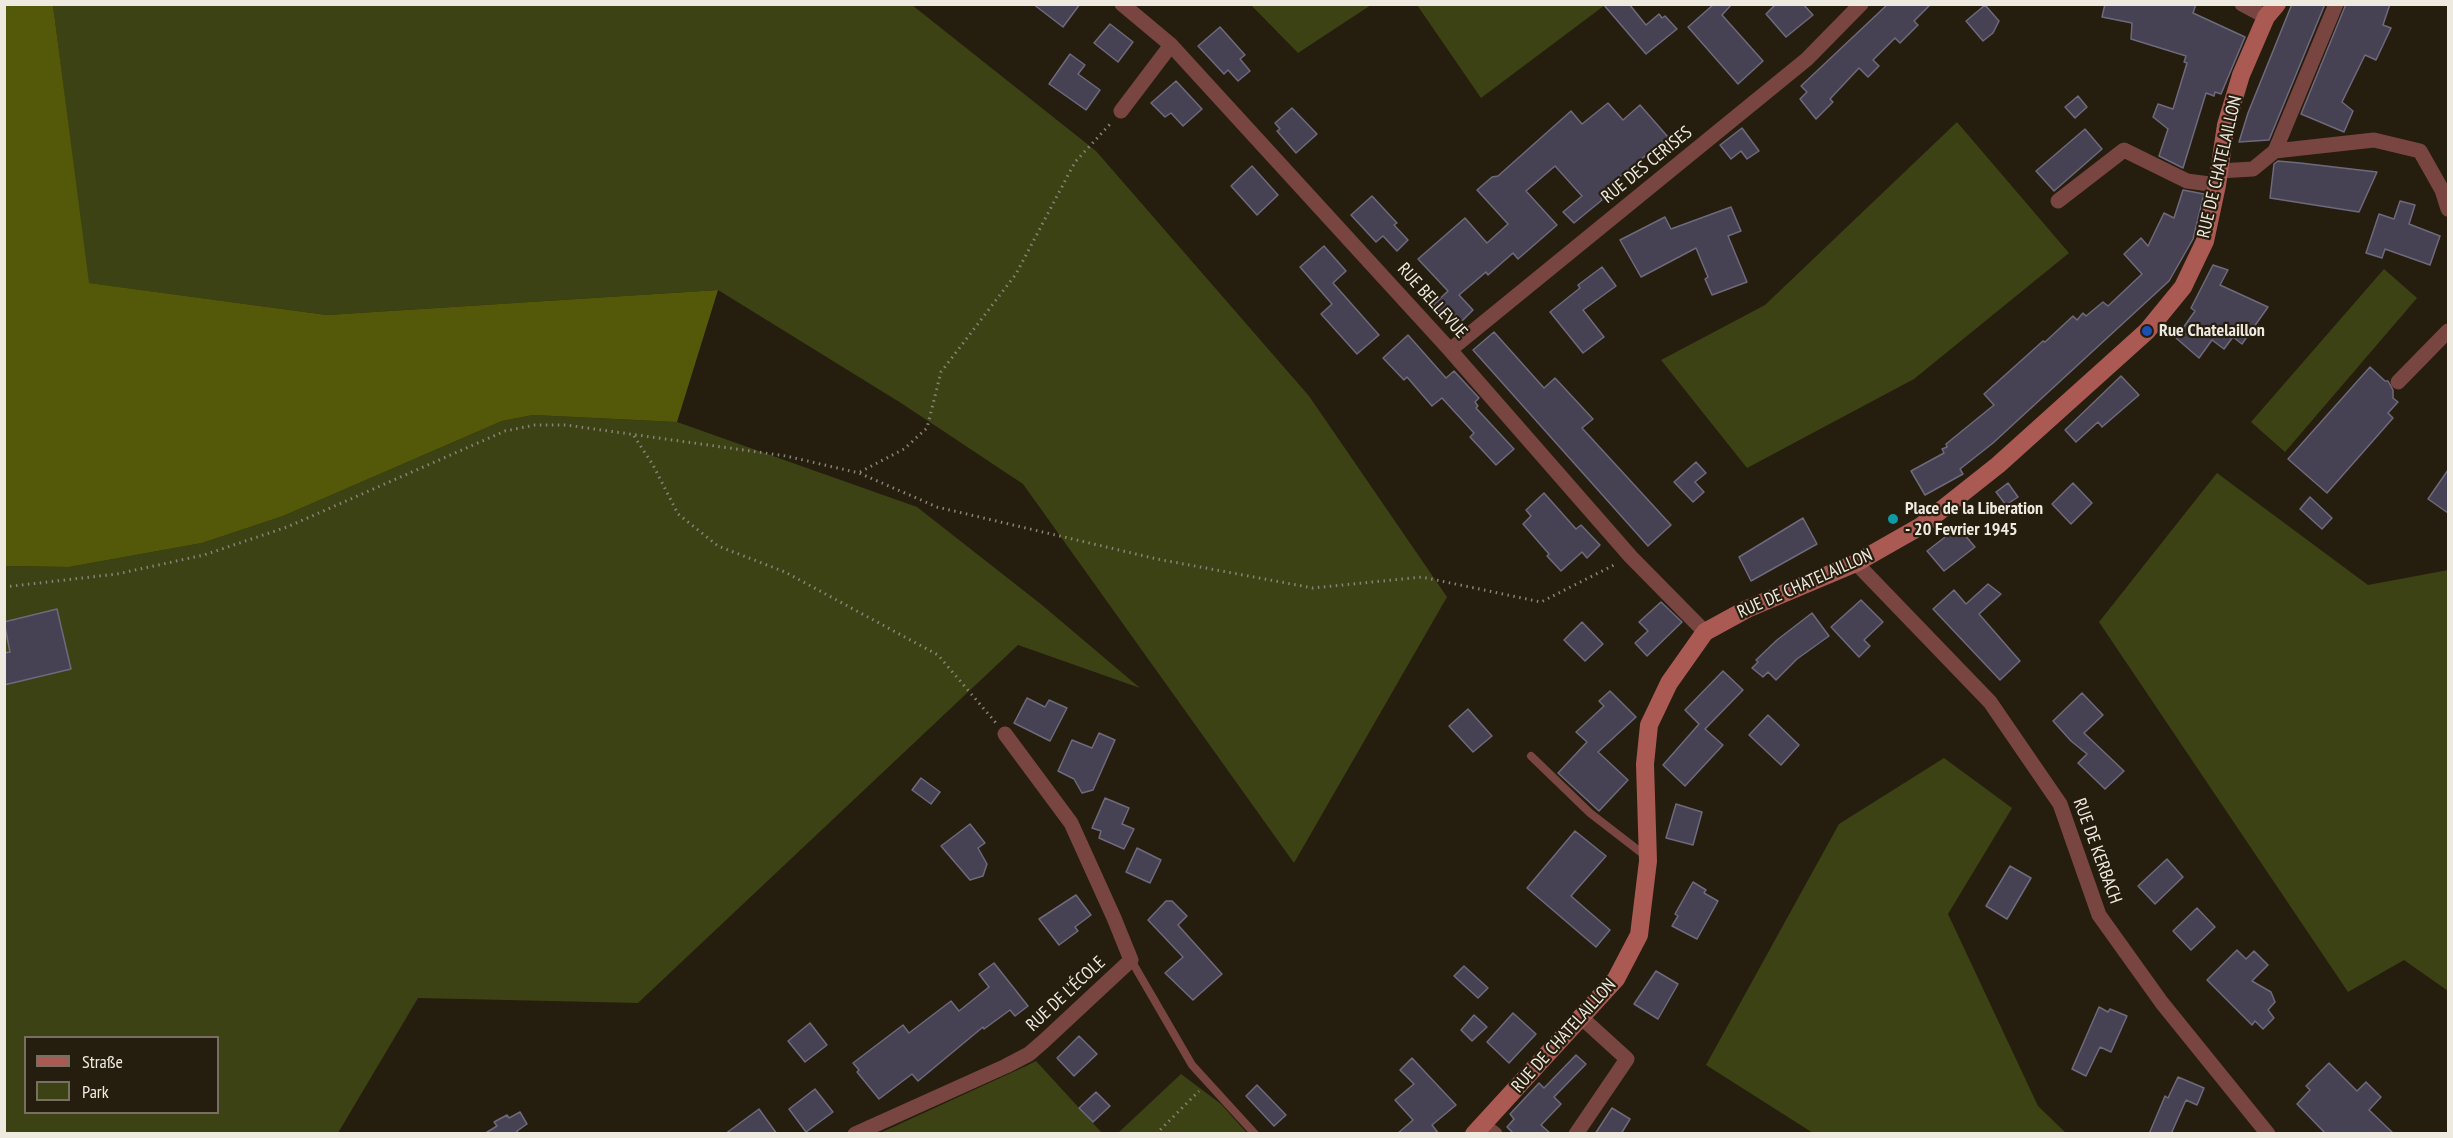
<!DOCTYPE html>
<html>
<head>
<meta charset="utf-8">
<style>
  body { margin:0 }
  #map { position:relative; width:2453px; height:1138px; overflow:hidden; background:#251d0e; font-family:"PT Sans Narrow",sans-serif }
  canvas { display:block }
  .frame { position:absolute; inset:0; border:6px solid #efeae0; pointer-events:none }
  .legend { position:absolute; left:24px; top:1036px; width:195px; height:78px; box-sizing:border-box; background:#251d0e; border:2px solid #766f62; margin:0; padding:8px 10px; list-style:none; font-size:18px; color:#efeae0 }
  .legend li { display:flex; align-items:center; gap:12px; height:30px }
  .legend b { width:30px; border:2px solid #766f62 }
</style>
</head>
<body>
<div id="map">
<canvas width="2453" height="1138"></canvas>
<div class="frame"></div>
<ul class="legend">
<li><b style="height:8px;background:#aa5953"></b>Straße</li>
<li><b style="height:16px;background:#3d4214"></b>Park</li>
</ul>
</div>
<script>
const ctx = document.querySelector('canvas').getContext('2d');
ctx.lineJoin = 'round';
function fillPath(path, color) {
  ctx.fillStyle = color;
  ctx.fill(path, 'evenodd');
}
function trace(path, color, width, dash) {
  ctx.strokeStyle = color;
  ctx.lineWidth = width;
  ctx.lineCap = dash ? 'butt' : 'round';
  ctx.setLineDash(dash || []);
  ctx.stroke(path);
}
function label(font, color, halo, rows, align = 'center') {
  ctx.font = font + ' "PT Sans Narrow",sans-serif';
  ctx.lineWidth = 4.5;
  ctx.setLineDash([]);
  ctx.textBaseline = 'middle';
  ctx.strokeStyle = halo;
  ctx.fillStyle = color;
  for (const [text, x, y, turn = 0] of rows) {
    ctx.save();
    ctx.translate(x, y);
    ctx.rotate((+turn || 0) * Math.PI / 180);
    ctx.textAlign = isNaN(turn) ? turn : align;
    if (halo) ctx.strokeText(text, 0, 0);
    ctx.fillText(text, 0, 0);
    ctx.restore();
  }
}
fillPath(new Path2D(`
  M53 5H912L1096 151 1309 396 1447 597 1294 863 1023 484 901 403 718 290 327 315 88 283Z
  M1251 5H1371L1298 53Z
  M1417 5H1605L1481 98Z
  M1957 122 2069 253 1914 379 1747 468 1661 360 1765 305Z
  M2384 269 2417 298 2285 452 2251 422Z
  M533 415 677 422 917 507 1042 605 1140 688 1018 645 638 1003 418 998 338 1133 5 1134V566L69 567 202 543 283 516 502 421ZM26 1038H218V1112H26Z
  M2217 473 2368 585 2448 570V991L2404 960 2348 992 2099 622Z
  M1944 758 2012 808 1948 914 2038 1106 2066 1133H1813L1706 1065 1839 824Z
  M1036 1061 1102 1133H880L1026 1066Z
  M1181 1074 1221 1104 1247 1133H1118Z`), '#3d4214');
fillPath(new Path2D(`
  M5 4 53 5 89 283 327 315 718 290 677 422 533 415 502 421 283 516 202 543 69 567 5 566Z`), '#535908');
const building = new Path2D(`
  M1033 4H1080L1063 27Z
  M1603 4H1629L1646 25 1659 14 1662 18 1665 16 1677 29 1646 54Z
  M1714 4H1732L1722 15 1763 61 1738 84 1688 27Z
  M1776 4H1803L1813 15 1786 37 1766 14Z
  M1888 4H1931L1914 21 1918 25 1900 43 1895 38 1873 60 1879 66 1868 77 1859 68 1830 99 1833 102 1816 119 1800 99 1807 92 1801 86Z
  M2105 4H2196L2193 13 2245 37 2221 94 2215 92 2214 96 2206 93 2183 168 2159 156 2168 129 2153 117 2158 104 2173 109 2187 63 2184 62 2186 56 2131 39 2132 23 2102 17Z
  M2292 4H2325L2269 140 2239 142 2248 113Z
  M2346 4H2390L2383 25 2391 28 2376 60 2365 55 2342 102 2353 111 2344 132 2301 114Z
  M1985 5 1999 21 1993 33 1983 41 1966 21Z
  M1110 24 1133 42 1118 62 1094 43Z
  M1220 27 1245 55 1240 59 1250 71 1238 81 1228 70 1224 74 1198 46Z
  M1070 54 1085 65 1078 74 1100 90 1086 110 1049 84Z
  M1176 81 1202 109 1183 126 1171 113 1165 117 1151 103Z
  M2078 96 2087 107 2075 118 2065 107Z
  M1608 103 1623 120 1640 105 1668 137 1611 184 1613 187 1601 198 1602 200 1574 223 1563 212 1582 196 1555 166 1526 191 1557 225 1518 259 1513 253 1488 275 1486 272 1459 295 1473 310 1457 326 1447 316 1445 318 1433 305 1448 291 1418 259 1465 218 1487 243 1508 224 1477 190 1492 177 1498 176 1571 111 1582 124Z
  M1292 108 1317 134 1296 153 1277 131 1280 129 1275 123Z
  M1742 128 1759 151 1747 159 1741 151 1731 159 1720 145Z
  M2085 129 2102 149 2054 191 2036 171Z
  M2278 161 2300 163 2377 172 2359 212 2270 198 2274 164Z
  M1252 166 1278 195 1257 215 1231 186Z
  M2183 190 2204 194 2193 239 2169 281 1993 443 1960 469 1963 474 1925 495 1911 471 1944 453 1942 449 1947 447 1946 444 1994 405 1984 394 2043 341 2045 342 2073 316 2077 320 2083 313 2086 316 2103 302 2108 306 2142 274 2124 254 2141 238 2148 246 2164 213 2174 218Z
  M1372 196 1397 223 1394 225 1408 240 1397 251 1383 236 1376 242 1351 215Z
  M2400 201 2415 205 2409 224 2440 236 2430 265 2385 249 2382 258 2366 253 2379 214 2394 219Z
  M1731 207 1741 231 1728 236 1747 282 1712 295 1705 279 1708 277 1696 248 1641 277 1620 240 1665 217 1671 229Z
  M1324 246 1346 271 1333 283 1379 335 1357 354 1321 314 1332 304 1300 267Z
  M2213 265 2228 270 2220 285 2268 307 2242 344 2233 337 2224 349 2212 340 2199 358 2176 338 2195 311 2191 308Z
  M1602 267 1616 286 1583 310 1604 337 1583 353 1550 312 1580 288 1578 285Z
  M1494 332 1544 388 1555 378 1593 419 1582 428 1671 525 1648 546 1473 350Z
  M1408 335 1446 378 1454 371 1479 398 1475 402 1478 406 1476 408 1514 449 1496 465 1470 437 1474 433 1442 398 1432 406 1407 377 1404 380 1383 358Z
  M2370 367 2385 381H2388L2393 390V398L2398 402 2388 413 2393 418 2327 493 2288 459Z
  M2121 376 2139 395 2102 427 2098 422 2076 442 2065 430Z
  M1696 462 1706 473 1695 482 1704 492 1693 502 1674 482Z
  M2448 470V513L2428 499Z
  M2008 483 2018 497 2006 505 1996 492Z
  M2073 483 2092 503 2071 524 2052 504Z
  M1544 493 1576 529 1581 525 1600 545 1587 558 1582 552 1561 571 1547 556 1549 554 1523 524 1531 516 1526 510Z
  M2310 497 2332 518 2322 529 2300 509Z
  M1803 518 1817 544 1751 581 1739 557Z
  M1958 527 1975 547 1944 571 1927 551Z
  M1988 584 2001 594 1979 614 2020 661 2000 680 1933 609 1954 590 1966 604Z
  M1861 600 1883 622 1864 640 1870 646 1859 657 1831 627Z
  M1661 602 1682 622 1647 656 1635 643 1648 631 1639 622Z
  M57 609 71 669 4 685V653L10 652 4 622Z
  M1812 613 1829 636 1797 659 1776 680 1768 672 1763 677 1752 668 1758 662 1756 660 1777 640Z
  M1582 622 1603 644 1585 661 1564 640Z
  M1723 671 1743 690 1705 729 1723 745 1685 786 1663 765 1699 724 1685 710Z
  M1610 691 1636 717 1598 752 1628 780 1599 811 1558 773 1587 742 1576 732 1604 706 1599 701Z
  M2082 693 2103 715 2084 733 2124 771 2105 789 2078 763 2087 754 2071 741 2053 721Z
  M1027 698 1045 707 1049 700 1067 708 1050 741 1014 723Z
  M1468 709 1492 736 1473 752 1449 726Z
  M1768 715 1799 745 1781 765 1749 735Z
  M1099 733 1115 740 1093 790 1082 793 1074 779 1058 771 1072 740 1092 748Z
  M921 778 940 792 931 804 912 790Z
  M1105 798 1129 808 1122 824 1134 829 1124 849 1099 838 1101 831 1092 828Z
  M1676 804 1702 812 1693 845 1666 838Z
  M970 824 985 843 978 848 987 864 983 876 970 880 941 846Z
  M1575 831 1606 856 1571 896 1610 930 1596 947 1527 888Z
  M1137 848 1161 860 1150 883 1126 872Z
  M2167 859 2183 877 2155 904 2138 886Z
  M2010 866 2031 878 2007 919 1986 906Z
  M1693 882 1706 890 1704 893 1718 901 1697 939 1672 926 1678 916 1675 914Z
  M1076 895 1091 915 1075 927 1078 931 1059 945 1039 919Z
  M1166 901H1172L1187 916 1178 925 1222 974 1193 1000 1165 973 1183 957 1148 920Z
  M2197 908 2215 927 2191 950 2173 931Z
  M2237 950 2246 959 2254 951 2268 965 2252 981 2271 992 2275 1002 2268 1010 2274 1018 2263 1029 2255 1021 2252 1025 2207 980Z
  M994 963 1028 1006 1015 1016 1010 1010 984 1029 983 1027 918 1081 912 1074 879 1099 857 1072 859 1070 853 1063 903 1025 909 1033 951 1001 959 1011 989 987 979 974Z
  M1464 966 1488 988 1478 998 1454 976Z
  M1656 971 1678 984 1658 1019 1634 1004Z
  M2099 1007 2108 1012 2110 1009 2127 1016 2111 1052 2100 1047 2086 1076 2072 1069Z
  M1513 1013 1536 1034 1509 1063 1487 1042Z
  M1474 1015 1487 1027 1472 1041 1461 1030Z
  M810 1023 827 1045 805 1062 788 1041Z
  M1079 1036 1097 1054 1074 1076 1057 1058Z
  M1576 1055 1586 1064 1554 1097 1561 1104 1541 1125 1551 1134H1514L1507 1127 1514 1119 1510 1114 1539 1083 1544 1088Z
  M1412 1058 1456 1105 1432 1125 1439 1134H1397L1413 1120 1395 1100 1414 1084 1400 1070Z
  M2329 1063 2357 1091 2366 1082 2381 1097 2369 1110 2394 1134H2326L2297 1104 2310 1090 2306 1086Z
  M2178 1077 2204 1088 2197 1105 2186 1100 2171 1134H2149L2165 1096 2168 1098Z
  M1257 1085 1286 1115 1274 1126 1246 1096Z
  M815 1089 833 1112 806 1132 789 1109Z
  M1096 1092 1110 1106 1093 1122 1079 1108Z
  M1612 1108 1630 1119 1621 1134H1595Z
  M759 1109 777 1134H725Z
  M520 1112 527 1124 517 1131 518 1134H484L497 1126 494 1122 507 1115 509 1118Z`);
fillPath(building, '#474253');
trace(building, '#6e697c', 1.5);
trace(new Path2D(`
  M634 436 653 465 678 514 718 546 785 572 938 655 996 723
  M860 472 904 449 927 428 941 372 1016 274 1075 162 1112 122
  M4 587 117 574 204 555 287 527 505 431 535 425H566L786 456 859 473 937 507 1157 559 1313 588 1422 577 1541 602 1616 564
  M1156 1134 1199 1091`), '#898276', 3, [1.5, 4.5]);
trace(new Path2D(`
  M1531 756 1590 813 1647 857
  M1131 960 1192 1065 1255 1134`), '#784541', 8);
trace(new Path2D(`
  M1122 4 1171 45 1450 350 1631 557 1705 632
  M2242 4 2266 17
  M1121 111 1171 45
  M2275 151 2336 4
  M2219 171 2253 169 2275 151 2374 140 2420 151 2442 190 2448 209
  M2058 201 2124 150 2187 181 2217 185
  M1450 350 1807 59 1861 4
  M2398 382 2448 331
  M1856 563 1990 702 2060 804 2099 915 2162 1003 2268 1134
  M1483 1125 1495 1134
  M855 1134 1006 1066 1029 1054 1044 1041 1131 960 1114 918 1071 823 1005 734
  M1576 1134 1627 1059 1582 1018`), '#784541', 15);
trace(new Path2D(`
  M1474 1134 1616 979 1639 935 1648 861 1645 764 1649 725 1669 683 1705 632 1747 609 1856 563 1921 526 1998 465 2147 331 2183 287 2205 241 2217 185 2226 125 2241 75 2266 17 2277 4`), '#aa5953', 18);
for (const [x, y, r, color] of [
  [2147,331,6,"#1a4fb4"],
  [1893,519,6,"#0f9aa8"]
]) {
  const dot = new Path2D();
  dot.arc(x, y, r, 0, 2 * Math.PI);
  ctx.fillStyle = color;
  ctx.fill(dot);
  trace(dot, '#251d0e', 2);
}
label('18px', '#efeae0', '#251d0e', [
  ["RUE DES CERISES",1647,165,-39],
  ["RUE DE CHATELAILLON",2220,167,-77],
  ["RUE BELLEVUE",1432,301,48],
  ["RUE DE CHATELAILLON",1805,584,-24],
  ["RUE DE KERBACH",2097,851,70],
  ["RUE DE L'ÉCOLE",1066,994,-43],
  ["RUE DE CHATELAILLON",1564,1036,-48]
]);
label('bold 18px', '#efeae0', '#251d0e', [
  ["Rue Chatelaillon",2159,331],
  ["Place de la Liberation",1905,509],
  ["- 20 Fevrier 1945",1905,530]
], 'left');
</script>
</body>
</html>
